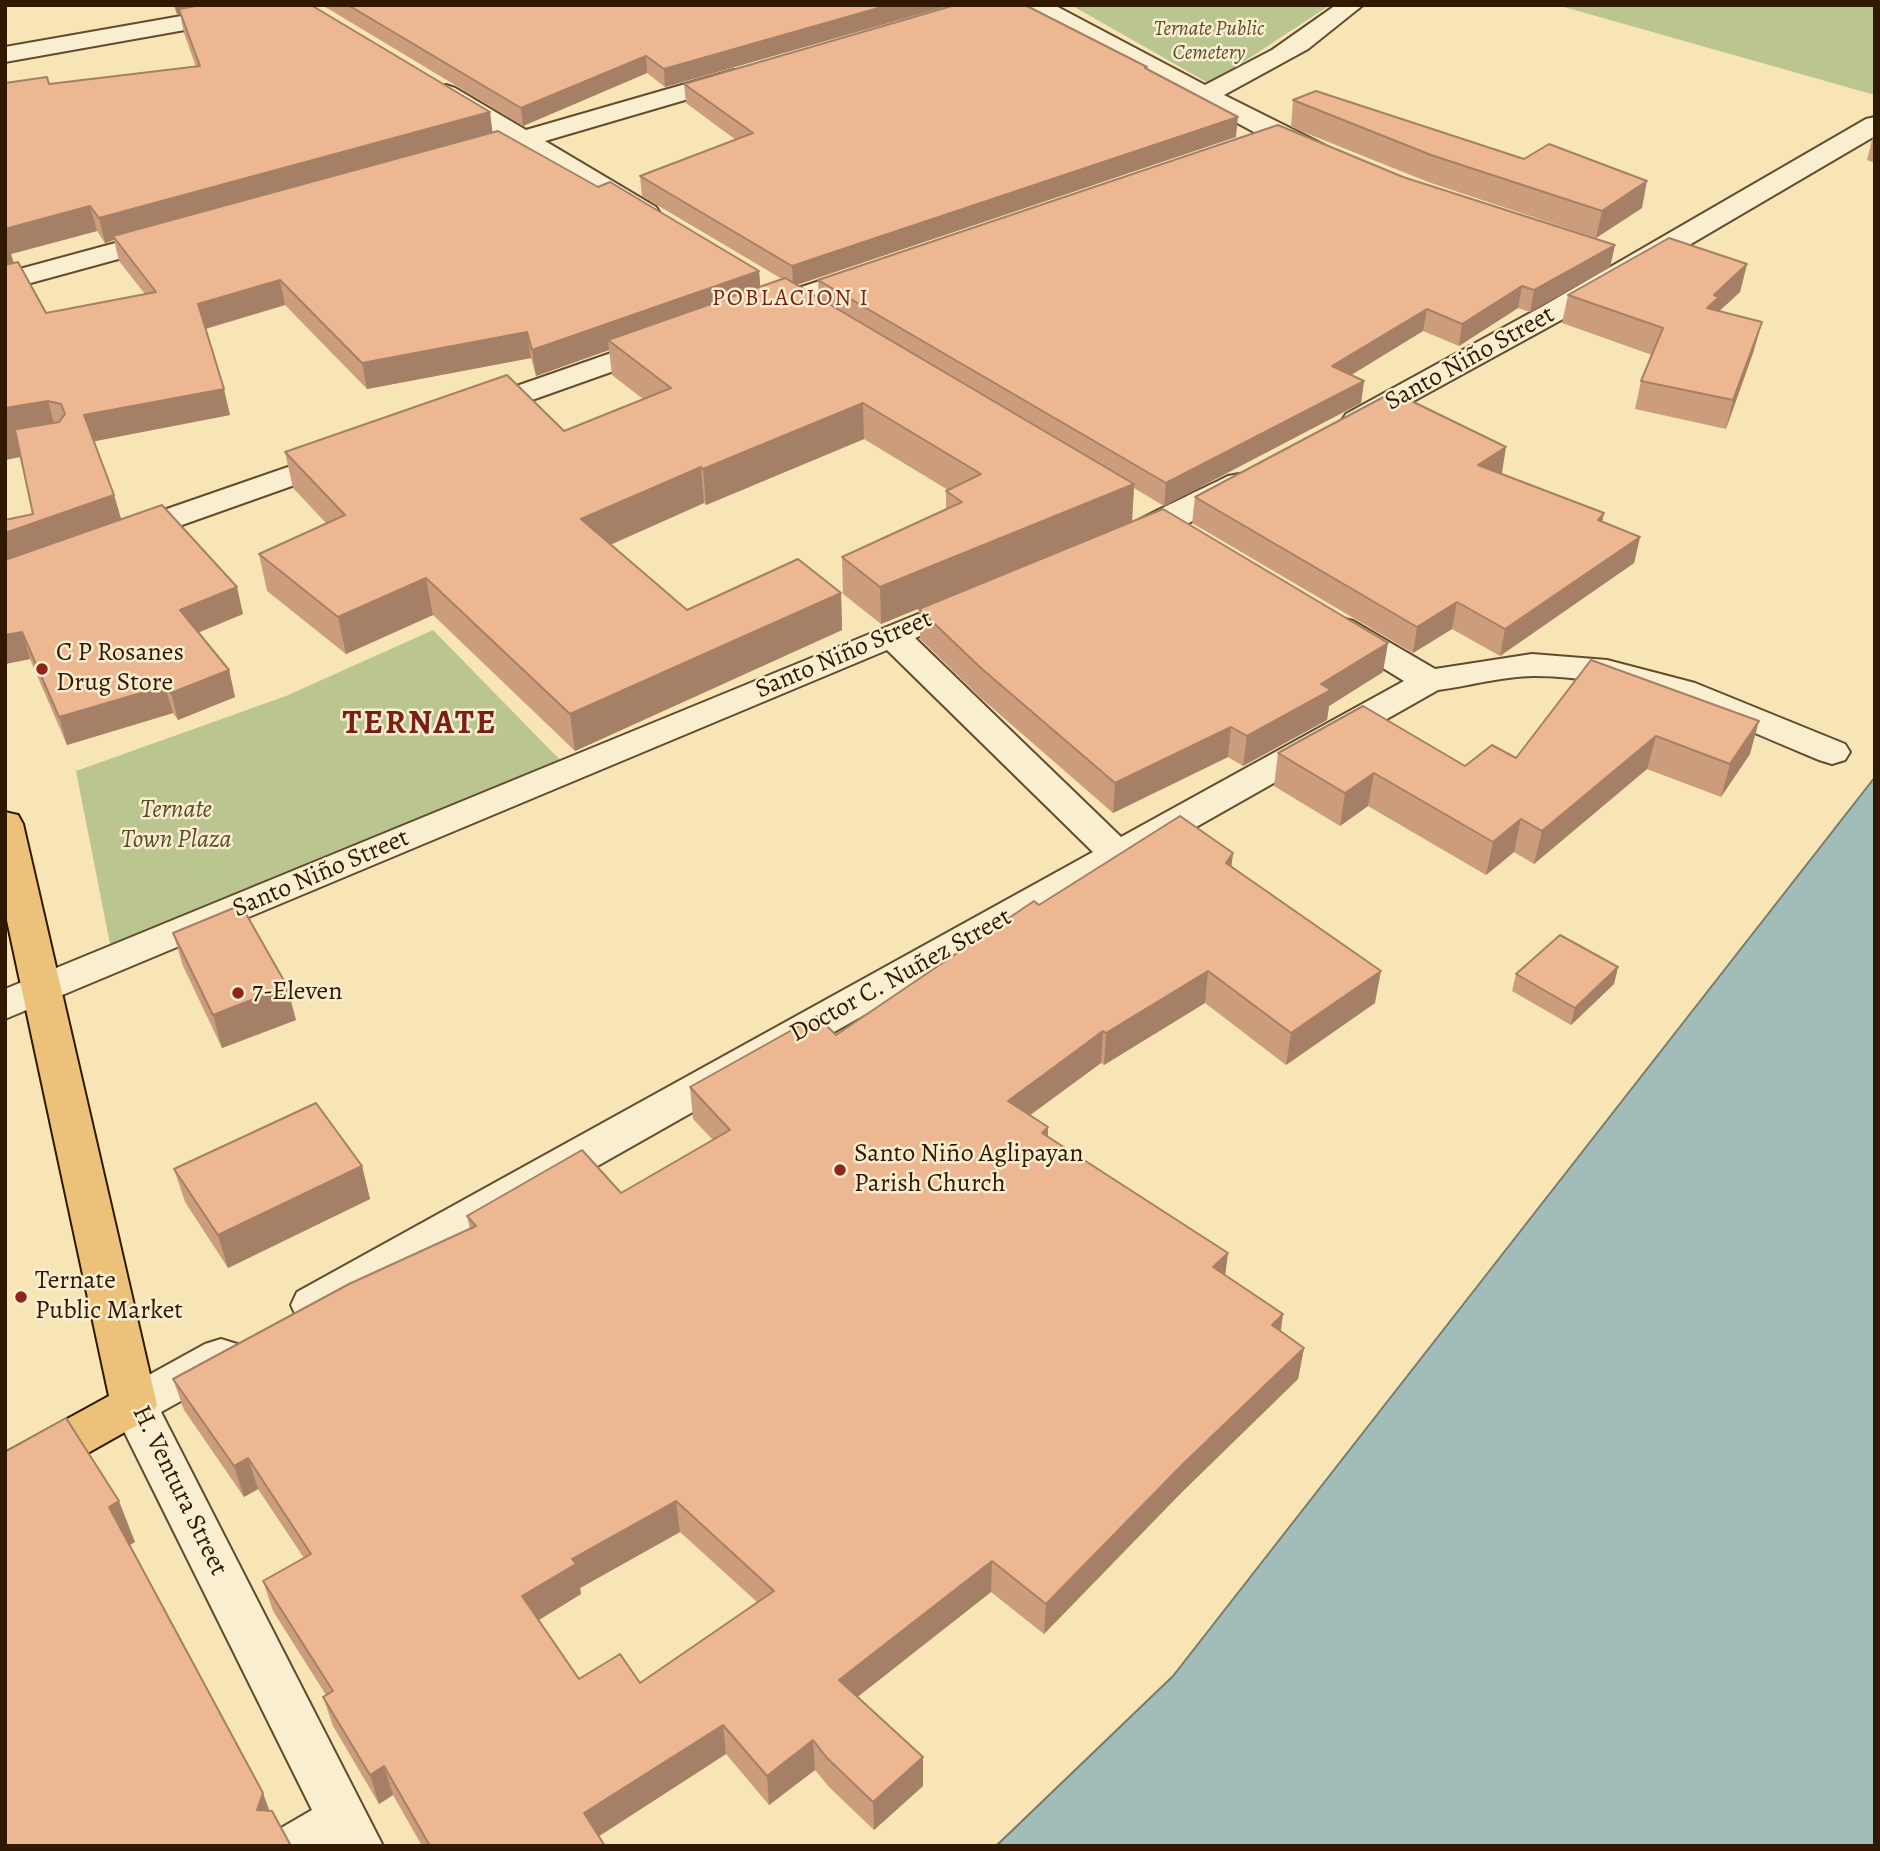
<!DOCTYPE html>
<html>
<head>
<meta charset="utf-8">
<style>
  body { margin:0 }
  #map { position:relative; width:1880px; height:1851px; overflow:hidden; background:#f7e5b6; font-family:Alegreya,serif }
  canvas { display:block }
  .frame { position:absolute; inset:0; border:7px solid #311800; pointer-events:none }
</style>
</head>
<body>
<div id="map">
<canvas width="1880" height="1851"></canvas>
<div class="frame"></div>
</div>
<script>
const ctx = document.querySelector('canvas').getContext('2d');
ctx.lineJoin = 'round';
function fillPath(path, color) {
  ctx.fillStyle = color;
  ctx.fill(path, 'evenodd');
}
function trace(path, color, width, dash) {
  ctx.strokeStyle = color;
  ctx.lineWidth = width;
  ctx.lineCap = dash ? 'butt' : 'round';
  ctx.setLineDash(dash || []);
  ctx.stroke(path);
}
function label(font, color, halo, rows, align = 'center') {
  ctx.font = font + ' Alegreya,serif';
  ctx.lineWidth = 5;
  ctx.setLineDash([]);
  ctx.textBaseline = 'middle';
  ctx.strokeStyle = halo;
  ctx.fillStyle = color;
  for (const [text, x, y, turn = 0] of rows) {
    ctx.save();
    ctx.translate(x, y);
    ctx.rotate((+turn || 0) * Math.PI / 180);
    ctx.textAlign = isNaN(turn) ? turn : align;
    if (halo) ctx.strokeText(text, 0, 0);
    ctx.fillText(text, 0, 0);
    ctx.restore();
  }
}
fillPath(new Path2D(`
  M1071 5H1330L1210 84Z
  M1557 5H1875V95Z
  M433 630 564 764 110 944 76 771 286 696Z`), '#bbc58f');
const water = new Path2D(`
  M1875 777V1846H996L1173 1676Z`);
fillPath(water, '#a2bcb9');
trace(water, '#757a6f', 2);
const minor = new Path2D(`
  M244 5H298L295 10 286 12 5 62V47Z
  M1023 5H1054L1205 85 1272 50 1336 5H1363L1308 49 1224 95 1324 145 1328 151 1324 157 1315 159 1306 157 1269 140 1026 10Z
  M734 70 743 73 747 78 743 83 545 141 656 207 660 213 656 219 646 221 636 219 519 148 509 151 500 149 496 143 501 137 437 98 433 93 437 88 446 85 455 88 526 130Z
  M1875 117V136L1563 319 1368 426 1357 429 1346 426 1342 420 1346 414 1543 306 1866 119Z
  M167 229 177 231 181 237 177 243 5 290V273Z
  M868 265 878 267 882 273 878 279 760 319 750 316 746 310 750 304Z
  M660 336 670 339 675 345 670 351 487 416 476 419 465 416 461 410 465 404Z
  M340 449 351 451 356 458 351 465 134 542 123 545 112 542 107 535 112 528Z
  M1239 474 1250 476 1255 483 1250 490C1220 505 1145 553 1115 545L1110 538C1117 528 1209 486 1228 476Z
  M967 594 979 597 984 604 979 611 915 638 1121 837 1404 681 1329 635 1324 628 1329 621 1341 618 1353 621 1435 669 1532 654 1607 660 1695 683 1845 744 1850 752 1845 760 1832 764 1819 760C1727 722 1636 676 1534 676 1503 676 1469 686 1438 690L329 1318 313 1323 297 1318 291 1305 297 1292 1093 852 887 650 5 1019V989Z
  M221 1339 237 1344 244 1357 237 1370 161 1412 383 1846H274L281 1828 312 1810 111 1405 118 1392 205 1344Z`);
const major = new Path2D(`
  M5 812 18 815 23 824 157 1405 150 1418 22 1490 5 1496V1453L109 1396 5 911Z`);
trace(minor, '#624b2e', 4);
trace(major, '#311800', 4);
fillPath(minor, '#faeed0');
fillPath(major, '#ecc27b');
fillPath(new Path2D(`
  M173 5H311L493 133 759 271 760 287 782 279 642 196 640 176 736 140 686 103 684 84 1147 67V69L1236 137 797 285 819 298 818 280 1403 177 1615 245 1610 267 1530 312 1518 308 1459 346 1423 331 1351 375 1364 381 1361 403 1164 506 1134 488 1132 521 881 624 843 594 842 557 946 509V491L948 490 864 439 706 505 704 503 610 545 687 610 841 593 842 630 575 751 433 615 346 654 267 591 259 554 326 523 293 488 285 452 564 431 643 399 612 375 609 350 536 376 531 358 367 389 285 305 206 329 230 415 94 441 114 495 121 519 243 614 198 633 229 670 235 697 178 720 173 713 67 745 30 659 5 664V520L33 514 21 457 5 460V83L49 84 196 67 184 33 180 14H177ZM97 231 105 243 114 240 119 261 145 294 46 313 14 263 11 254Z
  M322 5H951L665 87 647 73 523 126Z
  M1293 100 1642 208 1596 238 1428 182 1291 127Z
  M1875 134V163L1867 160 1873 136Z
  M1747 264 1740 292 1719 311 1754 350 1726 429 1635 409 1641 381 1652 355 1562 323 1568 295Z
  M1502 473 1500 474 1604 513 1602 522 1640 537 1634 563 1500 656 1452 629 1413 653 1192 523 1195 497Z
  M919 609 1383 672 1329 706 1327 720 1243 766 1228 757 1113 813 982 699 920 639Z
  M1591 660 1750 754 1721 797 1647 769 1534 864 1514 852 1486 875 1368 806 1340 826 1274 786 1278 753 1465 766 1516 758Z
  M1233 853 1231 867 1375 1003 1286 1065 1205 1003 1104 1065 1101 1063 1030 1115 1048 1127V1136L1228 1253 1225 1275 1281 1332 1304 1348 1298 1379 1181 1493 1044 1634 991 1592 857 1697 923 1757V1786L874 1830 829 1787 815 1770 769 1805 726 1754 599 1836 605 1846H422L393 1795 379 1804 333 1726 323 1697 326 1695 273 1611 263 1581 304 1558 258 1489 244 1497 184 1410 173 1379 470 1229 467 1216 621 1193 713 1140 693 1119 690 1087 836 1035 1039 905ZM680 1532 757 1602 640 1683 579 1679 539 1620 581 1594 580 1588Z
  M173 933 296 1020 222 1048 183 966Z
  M1618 967 1614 984 1571 1025 1512 991 1516 974Z
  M362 1166 370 1199 228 1268 185 1202 174 1169Z`), '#cb9d7d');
fillPath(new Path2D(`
  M175 5H227L179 9 180 14H177Z
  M889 5H951L665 87 664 69Z
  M646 56 647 73 523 126 521 108Z
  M490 112 493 136 113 236 114 240 105 243 99 218Z
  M1238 117 1236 137 793 286 792 266Z
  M1647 181 1642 208 1596 238 1602 211Z
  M90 206 97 231 11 254 15 268 5 271V229Z
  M1615 245 1610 267 1530 312 1534 290Z
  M1747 264 1740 292 1714 316 1707 308 1714 295Z
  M759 271 761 296 608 340 609 350 536 376 532 350Z
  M280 280 285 305 204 329 198 304Z
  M1522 286 1518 308 1459 346 1462 324Z
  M1427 309 1423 331 1330 388 1332 366Z
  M1762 322 1754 350 1726 429 1733 400Z
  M527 332 531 358 367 389 362 363Z
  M1364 381 1361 403 1164 506 1166 483Z
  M224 389 230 415 91 442 84 415Z
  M48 401 55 427 23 456 5 460V408Z
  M863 403 864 439 706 505 703 469Z
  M1506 447 1502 473 1473 491 1478 465Z
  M701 467 704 503 585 556 581 519Z
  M1134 484 1132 521 881 624 880 587Z
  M114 495 122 522 5 563V533Z
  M1604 513 1599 539 1598 520Z
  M1640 537 1634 563 1500 656 1505 629Z
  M426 578 433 615 346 654 338 617Z
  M237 587 243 614 187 637 180 610Z
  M841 593 842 630 575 751 570 714Z
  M1457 602 1452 629 1413 653 1417 627Z
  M22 632 30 659 5 664V635Z
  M1388 643 1383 672 1329 706 1327 720 1243 766 1247 736 1321 684Z
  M229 670 235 697 178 720 171 693Z
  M165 686 173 713 67 745 59 717Z
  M1759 721 1750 754 1721 797 1730 764Z
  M1231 727 1228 757 1113 813 1115 783Z
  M1656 736 1647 769 1534 864 1542 831Z
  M1374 773 1368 806 1340 826 1345 793Z
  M1521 819 1514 852 1486 875 1493 842Z
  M1233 853 1229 885 1226 863Z
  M1618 967 1614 984 1571 1025 1575 1008Z
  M1208 971 1205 1003 1104 1065 1106 1033Z
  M1381 971 1375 1003 1286 1065 1291 1033Z
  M287 986 296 1020 222 1048 213 1015Z
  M1103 1031 1101 1063 1007 1132 1008 1101Z
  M1048 1127 1047 1159 1042 1133Z
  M362 1166 370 1199 228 1268 218 1235Z
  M1228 1253 1224 1284 1213 1267Z
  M1283 1314 1279 1345 1272 1325Z
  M1304 1348 1298 1379 1181 1493 1044 1634 1046 1604 1184 1463Z
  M248 1458 258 1489 244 1497 234 1466Z
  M119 1501 135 1542 125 1548 109 1507Z
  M676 1501 680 1532 580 1588 581 1594 529 1626 522 1596 572 1559Z
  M992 1561 991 1592 841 1710 839 1680Z
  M723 1725 726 1754 590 1842 584 1813Z
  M813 1740 815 1770 769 1805 767 1776Z
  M923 1757V1786L874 1830 873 1802Z
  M384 1766 393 1795 379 1804 370 1775Z
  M263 1793 277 1831 257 1810Z`), '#a58066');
const building = new Path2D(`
  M201 5H311L490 112 99 218 90 206 5 229V83L47 77 49 84 200 66 179 9Z
  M348 5H889L664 69 646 56 521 108Z
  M955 5H1025L1147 67 1145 68 1238 117 792 266 640 176 753 133 684 84Z
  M1316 91 1524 159 1549 144 1647 181 1602 211 1431 155 1293 100Z
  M1278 125 1403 177 1615 245 1534 290 1522 286 1462 324 1427 309 1332 366 1364 381 1166 483 818 280Z
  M498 131 598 187 610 182 759 271 532 350 527 332 362 363 280 280 198 304 224 389 84 415 114 495 5 533V520L33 514 15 430 5 431 59 422 65 414 61 404 48 401 5 408V265L18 262 46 313 156 292 113 236Z
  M1669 238 1747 264 1714 295 1719 297 1707 308 1762 322 1733 400 1641 381 1663 328 1568 295Z
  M785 278 1134 484 880 587 842 557 962 502 946 491 981 474 863 403 703 469 701 467 581 519 687 610 798 559 841 593 570 714 426 578 338 617 259 554 345 515 285 452 507 375 564 431 671 388 608 340Z
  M1393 392 1506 447 1478 465 1604 513 1598 520 1640 537 1505 629 1457 602 1417 627 1195 497Z
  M162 505 237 587 180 610 229 670 171 693 165 686 59 717 22 632 5 635V560Z
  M1163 509 1388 643 1321 684 1331 690 1247 736 1231 727 1115 783 982 669 919 609Z
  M1591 660 1759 721 1730 764 1656 736 1542 831 1521 819 1493 842 1374 773 1345 793 1278 753 1363 706 1465 766 1492 745 1516 758Z
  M1180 816 1233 853 1226 863 1381 971 1291 1033 1208 971 1106 1033 1103 1031 1008 1101 1048 1127 1042 1133 1228 1253 1213 1267 1283 1314 1272 1325 1304 1348 1184 1463 1046 1604 992 1561 839 1680 923 1757 873 1802 827 1758 813 1740 767 1776 723 1725 584 1813 605 1846H430L384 1766 370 1775 323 1697 333 1691 263 1581 311 1554 248 1458 234 1466 173 1379 349 1284 476 1226 467 1216 582 1150 621 1193 730 1130 690 1087 817 1016 836 1035 1034 901 1039 905ZM676 1501 774 1591 640 1683 620 1654 579 1679 522 1596 576 1564 572 1559Z
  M241 905 287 986 213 1015 173 933Z
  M1560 935 1618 967 1575 1008 1516 974Z
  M316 1103 362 1166 218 1235 174 1169Z
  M66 1418 119 1501 109 1507 263 1793 257 1810 272 1811 291 1846H5V1452Z`);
fillPath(building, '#ecb791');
trace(building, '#a58066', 2);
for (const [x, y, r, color] of [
  [42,669,7,"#8f2418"],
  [238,993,7,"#8f2418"],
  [840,1170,7,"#8f2418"],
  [21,1297,7,"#8f2418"]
]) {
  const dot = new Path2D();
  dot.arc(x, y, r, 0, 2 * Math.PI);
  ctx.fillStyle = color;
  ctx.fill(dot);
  trace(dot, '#faeed0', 2.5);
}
label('italic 21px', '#5a4c2b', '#faeed0', [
  ["Ternate Public",1209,30],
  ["Cemetery",1209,54]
]);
ctx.letterSpacing = '2px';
label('23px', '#7a1f14', '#faeed0', [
  ["POBLACION I",791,299]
]);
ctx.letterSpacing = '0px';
label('26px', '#311800', '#faeed0', [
  ["Santo Niño Street",1470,359,-29],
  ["Santo Niño Street",844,655,-23],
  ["Santo Niño Street",321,874,-23],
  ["Doctor C. Nuñez Street",901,976,-29],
  ["H. Ventura Street",179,1491,64]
]);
label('26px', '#311800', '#faeed0', [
  ["C P Rosanes",56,654],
  ["Drug Store",56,684],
  ["7-Eleven",252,993],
  ["Santo Niño Aglipayan",854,1155],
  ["Parish Church",854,1185],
  ["Ternate",35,1282],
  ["Public Market",35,1312]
], 'left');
label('italic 26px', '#5a4c2b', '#faeed0', [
  ["Ternate",176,811],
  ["Town Plaza",176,841]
]);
ctx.letterSpacing = '2px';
label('bold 33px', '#7a1f14', '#faeed0', [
  ["TERNATE",420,725]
]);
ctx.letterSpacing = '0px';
</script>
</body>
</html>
